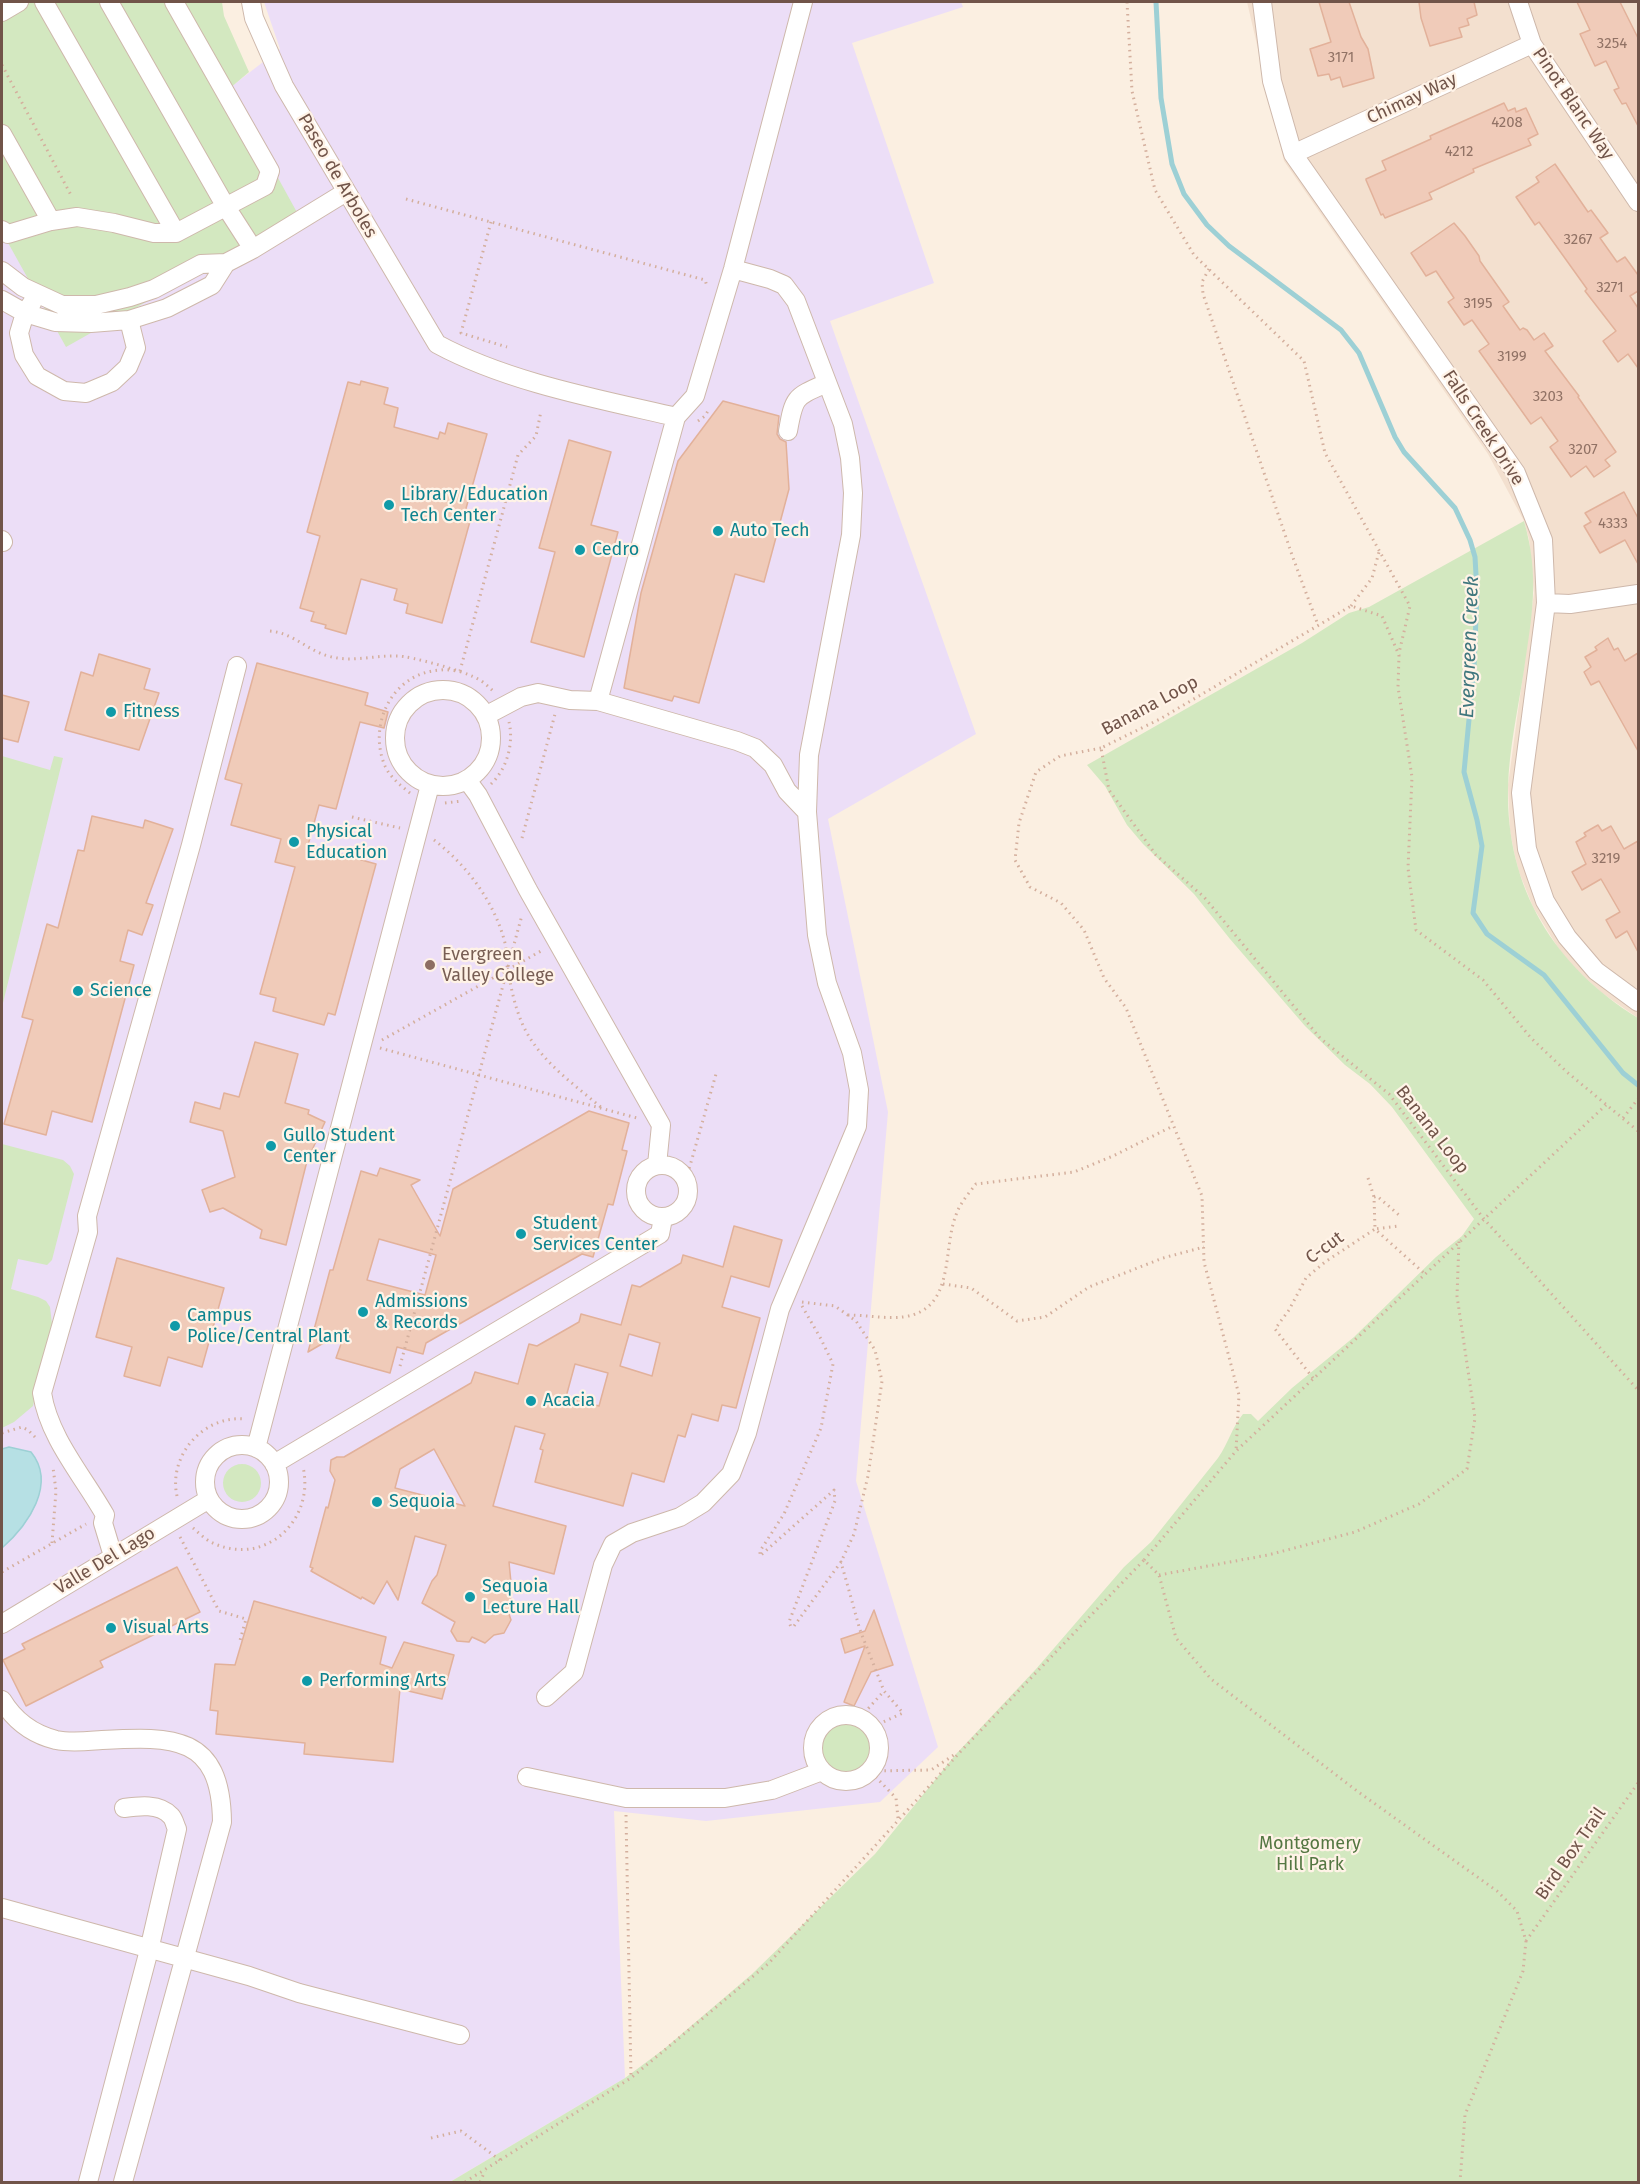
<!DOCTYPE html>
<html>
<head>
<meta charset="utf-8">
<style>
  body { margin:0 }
  #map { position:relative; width:1640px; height:2184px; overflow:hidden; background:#fbefe1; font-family:"Fira Sans",sans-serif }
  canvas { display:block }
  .frame { position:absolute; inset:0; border:3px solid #715449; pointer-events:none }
</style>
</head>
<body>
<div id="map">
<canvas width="1640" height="2184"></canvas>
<div class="frame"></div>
</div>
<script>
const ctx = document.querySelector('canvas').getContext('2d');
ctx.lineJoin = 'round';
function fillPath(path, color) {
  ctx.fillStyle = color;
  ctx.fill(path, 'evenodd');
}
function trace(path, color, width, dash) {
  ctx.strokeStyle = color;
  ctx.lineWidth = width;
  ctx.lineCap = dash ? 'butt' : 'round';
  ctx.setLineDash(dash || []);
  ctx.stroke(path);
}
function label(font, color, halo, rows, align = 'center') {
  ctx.font = font + ' "Fira Sans",sans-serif';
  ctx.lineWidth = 4.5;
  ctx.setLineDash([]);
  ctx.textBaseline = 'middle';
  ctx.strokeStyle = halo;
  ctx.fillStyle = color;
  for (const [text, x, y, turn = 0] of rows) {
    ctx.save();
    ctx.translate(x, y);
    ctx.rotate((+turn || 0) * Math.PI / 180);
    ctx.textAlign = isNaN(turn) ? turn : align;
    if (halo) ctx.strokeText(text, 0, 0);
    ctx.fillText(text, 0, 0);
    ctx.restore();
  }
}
fillPath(new Path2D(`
  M1247 2H1638V1018L1602 993 1573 967 1560 951 1533 907 1519 872 1514 852 1510 831 1508 785 1534 593 1529 539 1524 521 1488 454 1284 161Z`), '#f3e0cf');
fillPath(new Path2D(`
  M264 2H961L963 7 852 43 934 283 830 321 976 734 828 819 888 1112 856 1481 938 1747 880 1802 706 1821 614 1811 625 2078 450 2182H2V217L228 89 280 49Z`), '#ecdef7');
fillPath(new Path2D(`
  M2 2H222L224 16 249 72 229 89 299 216 66 347 2 232Z
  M1524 521C1540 577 1532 615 1524 670 1518 709 1509 749 1508 788 1506 888 1554 966 1638 1018V2182H450L625 2078 664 2049 752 1974 875 1854 956 1754 1036 1669 1124 1567 1151 1542 1218 1458C1229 1442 1231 1429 1243 1414H1251L1258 1421 1292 1388 1354 1337 1436 1257 1462 1236 1474 1219 1392 1107 1370 1084 1345 1065 1305 1026 1230 939 1194 894 1143 844 1127 825 1105 786 1087 765 1302 643 1349 613 1369 607Z
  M2 756 50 770 54 756 63 758 2 1007Z
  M2 1144 63 1160 70 1166 74 1174 52 1260 47 1265 18 1259 11 1289 38 1297 46 1301 50 1307 52 1324 33 1406 14 1422 2 1428Z
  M223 1483a19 19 0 1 1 38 0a19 19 0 1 1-38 0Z
  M821 1747a25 25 0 1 1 50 0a25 25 0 1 1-50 0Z`), '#d3e8c0');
const water = new Path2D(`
  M9 1447 31 1452C57 1484 28 1525 2 1548V1449Z`);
fillPath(water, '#b6e0e4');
trace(water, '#9dd0d5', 1.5);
trace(new Path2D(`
  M1156 2 1161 98 1172 164 1184 194 1207 225 1229 246 1341 330 1359 353 1395 437 1404 452 1455 508 1470 540 1475 557 1477 593 1474 667 1464 772 1477 820 1482 846 1473 913 1487 934 1544 975 1623 1073 1638 1085`), '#9dd0d5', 5);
const building = new Path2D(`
  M1319 2H1349L1361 37 1368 49 1374 78 1343 87 1340 77 1331 80 1329 74 1318 76 1310 49 1331 42Z
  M1419 2H1474L1477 15 1467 19 1469 25 1459 28 1462 37 1430 46 1421 18Z
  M1577 2H1620L1638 38V126L1626 103 1622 104 1614 90 1619 88 1606 61 1595 66 1580 34 1590 30Z
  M1504 103 1508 111 1515 108 1516 112 1526 108 1538 134 1528 139 1531 145 1473 169 1474 172 1429 193 1432 199 1385 218 1383 214 1381 215 1366 180V179L1386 170 1382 161 1431 139 1430 136Z
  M1555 164 1588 212 1591 210 1608 233 1600 238 1617 262 1625 257 1638 275V291L1630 296 1638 308V368L1628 354 1618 362 1603 341 1616 331 1585 291 1587 289 1539 222 1535 225 1516 197 1539 182 1536 177Z
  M1454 223 1465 236 1479 256 1480 261 1509 302 1503 306 1520 330 1523 328 1527 330 1534 340 1544 333 1553 346 1545 351 1579 396 1578 397 1616 452 1605 460 1610 466 1594 477 1586 466 1571 477 1550 447 1558 441 1541 417 1531 424 1479 351 1489 344 1472 320 1464 325 1448 302 1454 298 1436 271 1426 276 1411 253Z
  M361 381 388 388 384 404 398 408 394 427 438 439 440 432 445 434 448 423 487 434 465 512 472 514 442 623 406 613 408 604 394 600 397 589 361 579 346 634 325 628 326 625 311 621 314 612 300 608 320 536 307 532 348 382 360 385Z
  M723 401 779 416 777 434 780 439 786 442 789 489 764 582 735 574 699 703 674 696 672 701 624 688 641 593 678 461Z
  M569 440 611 452 591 525 618 532 584 657 531 642 555 552 539 548Z
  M1624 492 1638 518V564L1625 540 1600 553 1584 526 1591 522 1585 513Z
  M1608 638 1614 650 1618 648 1625 661 1638 653V751L1599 681 1591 685 1584 672 1591 667 1585 657 1597 650 1595 647Z
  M99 654 150 669 144 689 159 693 139 750 65 730 81 672 93 676Z
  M257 663 368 693 365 705 388 712 384 728 360 722 336 809 319 805 308 845 376 864 335 1015 328 1013 324 1025 273 1011 276 998 260 994 295 867 275 862 281 839 231 825 242 784 225 779Z
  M2 695 29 702 18 742 2 738Z
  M92 816 143 828 145 820 173 829 146 903 153 905 142 935 128 930 120 961 134 965 92 1122 52 1111 46 1135 4 1124 33 1020 22 1017 47 924 58 928 78 850 84 851Z
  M1598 825 1602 831 1611 826 1624 849 1638 841V952L1627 931 1616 938 1606 920 1620 912 1601 879 1582 890 1572 872 1586 864 1576 842 1586 836 1584 833Z
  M255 1042 298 1054 285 1103 309 1110 308 1114 325 1122 307 1161 286 1245 260 1238 262 1230 223 1208 210 1212 202 1190 235 1177 223 1131 190 1122 195 1102 220 1109 224 1093 239 1097Z
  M589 1111 629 1123 622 1150 627 1151 613 1205 608 1204 593 1257 582 1254 426 1343 423 1354 397 1347 390 1373 336 1358 346 1330 308 1352 330 1270H333L361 1171 377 1176 380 1168 420 1180 411 1185 440 1236 453 1189ZM379 1239 436 1255 425 1295 367 1280Z
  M734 1226 782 1240 769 1287 731 1276 722 1307 760 1318 736 1408 722 1405 718 1421 692 1414 685 1437 678 1435 664 1482 632 1473 623 1506 535 1482 543 1450 540 1449 545 1434 515 1426 493 1506 566 1526 554 1574 509 1562 512 1593 508 1611 511 1620 504 1633 494 1635 485 1643 472 1637 469 1642 457 1641 451 1631 455 1622 422 1603 432 1581 437 1575 446 1545 415 1536 398 1600 387 1581 374 1604 362 1597 361 1599 311 1571 313 1568 310 1567 326 1507 328 1508 335 1480 330 1471 331 1460 337 1457H344L471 1383 475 1372 518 1384 529 1344 537 1346 579 1322 581 1314 621 1325 632 1285 640 1287 681 1263 683 1255 723 1267ZM629 1334 660 1343 652 1376 620 1366ZM575 1364 608 1373 599 1406 566 1397ZM434 1449 465 1506 395 1488 400 1469Z
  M117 1258 224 1288 202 1367 168 1357 160 1386 124 1376 132 1347 96 1337Z
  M177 1567 200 1612 100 1661 103 1667 26 1706 3 1660 25 1649 22 1644Z
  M254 1601 386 1637 380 1664 392 1668 404 1642 454 1655 442 1699 400 1689 393 1762 304 1754 305 1743 216 1734 218 1711 210 1710 215 1664 235 1665Z
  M874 1610 893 1665 871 1672 854 1706 844 1702 865 1646 845 1653 841 1639 865 1631Z`);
fillPath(building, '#f0cbb9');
trace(building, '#e2b19a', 1.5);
const minor = new Path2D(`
  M44 2 176 233
  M109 2 226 207 253 249
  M251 2 254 18 284 86 437 344C507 382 598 399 676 417
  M1262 2 1272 81 1293 154 1516 473 1543 540 1546 603 1521 793 1527 849 1545 901 1567 937 1596 971 1638 1002
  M1518 2 1532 44 1638 202
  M2 12 19 2
  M2 134 51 221
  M1293 154 1532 44
  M2 230 8 234 51 221 77 217 114 223 154 233H176L265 186 270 171 174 2
  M2 271 23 287 62 305H96L130 297 154 289 201 264 226 263 253 249 346 192
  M2 300 25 313 55 322 91 323 129 320 167 308 212 285 226 263
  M32 303 25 313 19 333 24 355 37 376 64 391 86 393 112 382 128 367 136 348 129 320
  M788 431C794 396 795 397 827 383
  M2 540 3 542
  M1546 603 1570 604 1638 594
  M395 738a48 48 0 1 1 96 0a48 48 0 1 1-96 0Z
  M598 701 676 417 695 396 733 269 803 2
  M487 715 521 697 538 693 570 700 598 701 737 741 755 748 773 765 787 791 807 812
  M467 780 478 795 528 890 661 1125 657 1165
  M636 1191a26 26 0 1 1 52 0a26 26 0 1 1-52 0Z
  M205 1482a37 37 0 1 1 74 0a37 37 0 1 1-74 0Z
  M256 1448 430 785
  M274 1464 660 1234 663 1218
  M113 1556 103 1523 105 1515C83 1476 49 1438 42 1393L88 1232 87 1216 191 845 237 666
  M2 1624 209 1499
  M546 1697 574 1672 603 1565 613 1544 632 1533 680 1517 703 1503 731 1474 747 1433 780 1309 857 1126 859 1090 852 1053 827 983 817 935 807 812 809 755 851 535 853 493 850 458 843 424 796 301 784 285 770 279 733 269
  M2 1700C14 1720 32 1734 56 1740 71 1743 87 1741 102 1740 173 1736 221 1735 222 1822L123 2182
  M813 1748a33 33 0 1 1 66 0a33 33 0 1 1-66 0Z
  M527 1777 626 1798H725L772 1790 822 1771
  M2 1908 249 1976 299 1993 460 2035
  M88 2182 149 1950 177 1829C175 1825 174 1819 171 1816 160 1803 138 1806 124 1808`);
trace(minor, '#ceb8ab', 20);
trace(new Path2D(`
  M1127 2 1132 91 1155 190 1194 255 1304 361 1325 453 1410 606 1399 653
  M2 65 72 197
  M406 199 705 280 707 286
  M491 222 461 333 507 347
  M1209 269 1202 282 1203 294 1292 555 1318 625
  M698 421 705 416 708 411
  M1351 606 1372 578 1379 552
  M270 631C293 633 307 650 328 656 352 663 373 655 397 656 411 656 463 671 476 678 483 681 489 687 494 692
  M460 671 518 455 536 436 541 411
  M1101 748 1060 756 1036 772 1019 823 1015 860 1030 887 1061 903 1084 930 1104 978 1126 1008 1202 1196 1204 1262 1239 1395 1236 1451
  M491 784C507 769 514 743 509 722
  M410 793C400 785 390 777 385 766 367 724 393 672 441 670 447 669 454 671 460 671
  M445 803 462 801
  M352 817 400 828
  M522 838 555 714
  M434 840C467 865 495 903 505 943 507 952 506 962 508 971 511 988 515 1007 522 1023 538 1060 574 1084 603 1109
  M382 1040 541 951
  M380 1048 637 1118
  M1623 1118 1638 1099
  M1638 1131 1568 1073 1531 1038 1483 980 1416 930 1408 868 1412 777 1398 687 1399 655 1382 616 1351 606 1160 719 1101 748 1109 790 1156 855 1204 897 1320 1038 1389 1094 1484 1219 1638 1390
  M1368 1178 1374 1197 1375 1229 1399 1226
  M686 1180 716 1074
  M1374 1197 1377 1196 1399 1215
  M943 1284 971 1288 1017 1321 1045 1317 1089 1287 1163 1258 1204 1247
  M802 1302 835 1306 856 1321 875 1350 882 1381 868 1476 854 1534 841 1562
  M802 1306 821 1339 833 1364 821 1428 784 1514 760 1551V1556L834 1490 835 1501 789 1622 791 1627 794 1626 841 1562 860 1630 884 1691 903 1713 872 1727
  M848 1315C865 1315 886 1319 903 1317 956 1310 942 1250 956 1215 960 1203 969 1193 976 1184L1074 1172 1113 1156 1173 1126
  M400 1366 522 915
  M1313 1378 1275 1329 1289 1310 1306 1278 1325 1262 1375 1229 1425 1274
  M2 1433 22 1427 28 1430 36 1438
  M177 1496C168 1456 203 1415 245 1419
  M193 1528C200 1534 207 1541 215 1544 267 1566 315 1519 303 1467
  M180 1537 219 1611 246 1619 239 1644
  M52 1543 56 1491 53 1467
  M1144 1560 1236 1451 1606 1105
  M2 1572 86 1524
  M1159 1575 1268 1555 1355 1532 1419 1504 1467 1469 1475 1418 1457 1296 1459 1241
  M863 1719 866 1711 884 1691
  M626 1815 631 2078
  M898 1818 896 1798 870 1771 931 1770 957 1753
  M1526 1941 1638 1783
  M431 2138 461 2131 500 2160
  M465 2182 631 2078 769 1963 961 1751 1144 1560 1159 1575 1176 1638 1211 1679 1357 1791 1497 1891 1517 1911 1526 1941 1523 1971 1465 2115 1460 2182
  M480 2182 485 2171`), '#d4af9d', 3, [1.5, 4.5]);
trace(minor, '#fff', 18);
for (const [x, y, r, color] of [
  [389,505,6,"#0f9aa8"],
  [718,531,6,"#0f9aa8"],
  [580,550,6,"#0f9aa8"],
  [111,712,6,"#0f9aa8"],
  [294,842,6,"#0f9aa8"],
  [430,965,6,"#8d6e63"],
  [78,991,6,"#0f9aa8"],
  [271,1146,6,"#0f9aa8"],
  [521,1234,6,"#0f9aa8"],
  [363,1312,6,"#0f9aa8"],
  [175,1326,6,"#0f9aa8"],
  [531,1401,6,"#0f9aa8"],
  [377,1502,6,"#0f9aa8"],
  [470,1597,6,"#0f9aa8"],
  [111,1628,6,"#0f9aa8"],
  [307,1681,6,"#0f9aa8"]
]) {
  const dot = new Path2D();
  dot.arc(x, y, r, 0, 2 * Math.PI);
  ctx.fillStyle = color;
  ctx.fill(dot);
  trace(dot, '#fff3e7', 2);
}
label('15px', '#917265', null, [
  ["3254",1612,44],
  ["3171",1341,58],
  ["4208",1507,123],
  ["4212",1459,152],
  ["3267",1578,240],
  ["3271",1610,288],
  ["3195",1478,304],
  ["3199",1512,357],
  ["3203",1548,397],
  ["3207",1583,450],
  ["4333",1613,524],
  ["3219",1606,859]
]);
label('18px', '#715449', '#fff3e7', [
  ["Chimay Way",1412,99,-25],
  ["Pinot Blanc Way",1573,104,56],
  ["Paseo de Arboles",337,176,60],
  ["Falls Creek Drive",1483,428,57],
  ["Banana Loop",1150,706,-28],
  ["Banana Loop",1432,1130,52],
  ["C-cut",1325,1248,-36],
  ["Valle Del Lago",105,1561,-31],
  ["Bird Box Trail",1571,1854,-55]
]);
label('18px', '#0d838f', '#fff3e7', [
  ["Library/Education",401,495],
  ["Tech Center",401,516],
  ["Auto Tech",730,531],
  ["Cedro",592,550],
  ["Fitness",123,712],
  ["Physical",306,832],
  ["Education",306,853],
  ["Science",90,991],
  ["Gullo Student",283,1136],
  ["Center",283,1157],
  ["Student",533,1224],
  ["Services Center",533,1245],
  ["Admissions",375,1302],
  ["& Records",375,1323],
  ["Campus",187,1316],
  ["Police/Central Plant",187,1337],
  ["Acacia",543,1401],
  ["Sequoia",389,1502],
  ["Sequoia",482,1587],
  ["Lecture Hall",482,1608],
  ["Visual Arts",123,1628],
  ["Performing Arts",319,1681]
], 'left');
label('18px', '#785e54', '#fff3e7', [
  ["Evergreen",442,955],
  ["Valley College",442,976]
], 'left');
label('18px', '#547742', '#fff3e7', [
  ["Montgomery",1310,1844],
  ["Hill Park",1310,1865]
]);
label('italic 20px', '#40777e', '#fff3e7', [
  ["Evergreen Creek",1470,647,-88]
]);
</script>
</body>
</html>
